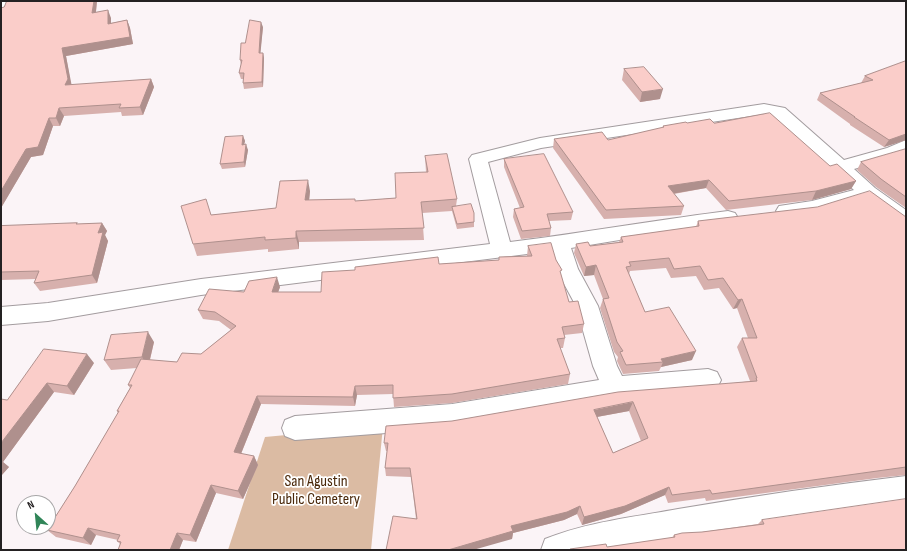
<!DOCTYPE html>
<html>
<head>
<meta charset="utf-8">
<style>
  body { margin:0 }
  #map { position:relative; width:907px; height:551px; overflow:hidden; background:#fbf4f7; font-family:"Sofia Sans Condensed",sans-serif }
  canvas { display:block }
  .frame { position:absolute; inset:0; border:2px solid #242122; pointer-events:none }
  .north { position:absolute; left:16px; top:495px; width:40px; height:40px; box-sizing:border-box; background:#fff; border:1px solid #a7a6a7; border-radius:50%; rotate:333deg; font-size:11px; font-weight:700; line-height:16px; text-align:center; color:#242122 }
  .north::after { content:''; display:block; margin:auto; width:14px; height:18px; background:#308558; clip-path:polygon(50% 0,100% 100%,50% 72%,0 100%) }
</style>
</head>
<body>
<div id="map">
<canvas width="907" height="551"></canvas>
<div class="frame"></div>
<div class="north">N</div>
</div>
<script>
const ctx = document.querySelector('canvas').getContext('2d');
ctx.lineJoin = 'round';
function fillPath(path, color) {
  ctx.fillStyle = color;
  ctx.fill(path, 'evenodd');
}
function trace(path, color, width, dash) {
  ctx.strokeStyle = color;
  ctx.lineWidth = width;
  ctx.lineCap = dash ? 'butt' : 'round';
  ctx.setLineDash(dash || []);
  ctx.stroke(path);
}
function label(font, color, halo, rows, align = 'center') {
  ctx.font = font + ' "Sofia Sans Condensed",sans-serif';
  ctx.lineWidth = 3.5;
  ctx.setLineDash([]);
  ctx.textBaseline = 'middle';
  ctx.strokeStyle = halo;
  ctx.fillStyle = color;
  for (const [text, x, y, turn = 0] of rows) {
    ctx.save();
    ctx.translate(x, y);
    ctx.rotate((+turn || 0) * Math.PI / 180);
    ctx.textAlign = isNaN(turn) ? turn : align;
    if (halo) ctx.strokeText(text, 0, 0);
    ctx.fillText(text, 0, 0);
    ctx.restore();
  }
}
fillPath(new Path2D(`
  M383 426 371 550H228L265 437Z`), '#dbbba3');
const minor = new Path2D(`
  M1 1H13L6 14 1 15Z
  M764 104 785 108 844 160 887 148 906 140V152L899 156 854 169 875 188 906 210V227L899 225 865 199C841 206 803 222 779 216L776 211 779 206 812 201 854 190 773 116 764 114 541 148 488 162 510 242C583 233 655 220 728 211L735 213 738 218 735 223 728 225 668 232 571 248 578 269 598 306 617 366 622 376 708 369 717 372 721 380 717 388 708 391 615 399 452 428 295 440 285 436 282 428 285 420 295 416 452 404 599 380 593 366 576 306 556 269 551 251 201 295 48 321 1 325V307L48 303 201 279 490 244 469 159 472 155 540 138Z
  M906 476V504L798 519 617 550H541L545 539C587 522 634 517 678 509 754 496 830 485 906 476Z`);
trace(minor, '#a39c9f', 2);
fillPath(minor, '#fff');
fillPath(new Path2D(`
  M7 1H97L96 12 111 18V23L127 20 130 28 133 44 66 56 71 85 151 79 154 87 143 115 122 116 121 112 64 116 60 126H53L43 155 31 157 1 208V8L4 7Z
  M263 27 260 53H263L264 58 263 87 244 89 243 83 244 79H241L239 73 241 65 240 60 245 43Z
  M906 61V140L884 147 850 125V124L817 100 820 93 861 83 865 76Z
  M624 69 660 99 640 102 622 80Z
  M687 123H714L830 166 856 181 851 189 812 200 726 210 706 188 674 194 684 206 681 215 604 219 553 148 554 139 608 140 662 128 663 126Z
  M243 136 245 141 244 144 248 150 245 167 222 169 220 164Z
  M906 149V208L876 187 857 170 861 162Z
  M425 156 457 199 456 206 474 213V227L457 229 452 211 422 213 424 240 299 242V249L268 252V249L197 256 193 244 211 215 276 208 310 191 309 200 355 199V201L396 198 426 172Z
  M504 159 573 212 571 220 549 221 551 228 550 236 521 239 513 217 514 209 520 208 504 167Z
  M905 217H906V475L877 478 706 501 705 498 668 503 665 495 621 514 582 525 577 514 564 520 513 533 512 539 416 519 411 477 386 476 385 468 387 451H386L384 443 452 421 750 381 737 347 742 338H748L737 308 733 309 719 288 704 290 696 276 671 278 666 268 630 271 629 274 645 312 692 360 661 367 659 371 623 374 617 361 618 357 614 352 600 308 603 299 594 275 584 276 574 253 576 244 590 246 619 242 621 237 696 227 698 221ZM629 411 641 441 613 453 597 417Z
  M77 223 78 224 102 223 107 231 105 235 108 241 97 283 40 291 34 283 36 279 1 280V226Z
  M528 246 556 260 569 302 584 324 582 333 564 335 565 338 563 348H560L570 374 568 384 452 403 394 407 393 394 357 395 355 406 261 404 241 454 254 456 258 465 243 499 216 493 196 542 183 540 179 550H118L120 544 117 541 118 540 96 535 91 545 56 537 47 530 75 486 118 413 117 411 130 388 128 385 137 368 111 370 104 360 154 342 150 360 177 362 201 354 231 330 219 321 203 319 198 310 244 292 280 287 278 292H321L355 270 499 260V257L527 256Z
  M94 363 74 395 54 392 3 462 9 467 1 476 7 400Z
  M762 520 906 550H570V549L607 547 672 538 674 535 702 532 758 524Z`), '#d7b0ad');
fillPath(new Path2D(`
  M94 1H97L95 20 92 13Z
  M108 10 111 18V31L108 24Z
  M127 20 130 28 133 44 66 56 72 87 65 85 62 48Z
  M261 22 263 27 260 58 259 53Z
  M263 53 264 58 263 87 262 82Z
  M151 79 154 87 143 115 140 107Z
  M663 89 660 99 640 102 642 92Z
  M59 108 64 116 60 126 56 118Z
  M49 118 53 126 43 155 31 157 1 208V191L26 149Z
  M906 134V140L884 147 889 140Z
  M243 136 245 141 243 150 242 145Z
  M246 144 248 150 245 167 244 162Z
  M308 180 310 191 308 212 305 200Z
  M709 180 706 188 665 195 668 186Z
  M856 181 851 189 812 200 816 191Z
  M102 223 107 231 105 235 108 241 97 283 92 275 98 233Z
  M296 231 299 242V249L296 238Z
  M596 265 594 275 584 276 586 267Z
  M277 277 280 287 275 301 272 292Z
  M742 299 737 308 733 309 738 300Z
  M148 332 154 342 148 367 142 357Z
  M696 351 692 360 661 367 663 362 661 359Z
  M87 354 94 363 74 395 67 386Z
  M47 383 54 392 3 462 9 467 1 476V443Z
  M355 386 357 395 355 406 353 397Z
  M257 396 261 404 238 461 234 452Z
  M633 402 629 411 591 418 594 410Z
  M254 456 258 465 243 499 238 491Z
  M211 485 216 493 196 542 190 535Z
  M669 487 665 495 621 514 582 525 584 517Z
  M580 506 577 514 564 520 513 533 512 539 473 550H448L511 526Z
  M88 528 96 535 91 545 83 538Z
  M177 533 183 540 179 550H170Z`), '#af908d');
const building = new Path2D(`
  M7 1H94L92 13 108 10V24L127 20 130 37 62 48 68 79 65 85 151 79 140 107 119 108 121 104 59 108 56 118H49L38 147 26 149 1 191V8L4 7Z
  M250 20 261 22 259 53H263L262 82 243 83 244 73H239L242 60H240L241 43H245Z
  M906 61V134L889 140 854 117H855L820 93 873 80 865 76Z
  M644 67 663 89 642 92 624 69Z
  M770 113 830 166 837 164 856 181 816 191 729 201 709 180 668 186 684 206 606 210 554 139 602 132 608 140 664 127 663 126 686 122 687 123 710 119 714 123Z
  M243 136 242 145 246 144 244 162 220 164 225 137Z
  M906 149V197L881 179 861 162Z
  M447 154 457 199 421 202 424 228 296 231V238L265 240V237L193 244 181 206 206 199 211 215 276 208 280 181 308 180 305 200 355 199V201L396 198 395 173 428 172 425 156Z
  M544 154 573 212 547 214 551 228 522 231 514 209 524 207 504 159Z
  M870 191 906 217V467L712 494 710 490 672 495 669 487 625 506 584 517 580 506 567 512 511 526 513 531 448 550H386L393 516 417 519 410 468H385L388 443H384L386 426 452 421 618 392 757 381 756 378H757L742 338H757L742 299 738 300 723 278 708 280 700 266 674 269 669 258 629 262 631 266 626 267 645 312 669 307 696 351 661 359 663 362 626 365 620 352 623 351 617 342 603 299 609 298 596 265 586 267 576 244 588 242 590 246 623 242 621 237 699 226 698 221 817 207ZM633 402 648 438 613 453 594 410Z
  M471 204 474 213V222L457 224 452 207Z
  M77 223 76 224 102 223 98 233 103 232 92 275 34 283 39 271 1 272V226Z
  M551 243 556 260 562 270 560 271 569 302 578 301 584 324 562 327 565 338 557 339 570 374 452 394 393 398V385L355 386 353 397 257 396 234 452 254 456 238 491 211 485 190 535 177 533 170 550H118L121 542 117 541 120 535 88 528 83 538 47 530 75 486 119 411H117L132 385H128L141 359 177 362 182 353 201 354 236 326 215 312 198 310 209 289 244 292 249 281 277 277 272 292H321L322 272 355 270V267L438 257 439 264 499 260V257L532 256 528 246Z
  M148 332 142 357 104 360 111 335Z
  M44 349 87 354 67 386 47 383 1 443V399L7 400Z
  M906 499V550H570V549L606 544 607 547 675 537 674 535 682 533 702 532 764 524 762 520Z`);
fillPath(building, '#facdc9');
trace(building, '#af908d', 1);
label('16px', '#492709', '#fff', [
  ["San Agustin",316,482],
  ["Public Cemetery",316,500]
]);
</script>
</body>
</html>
